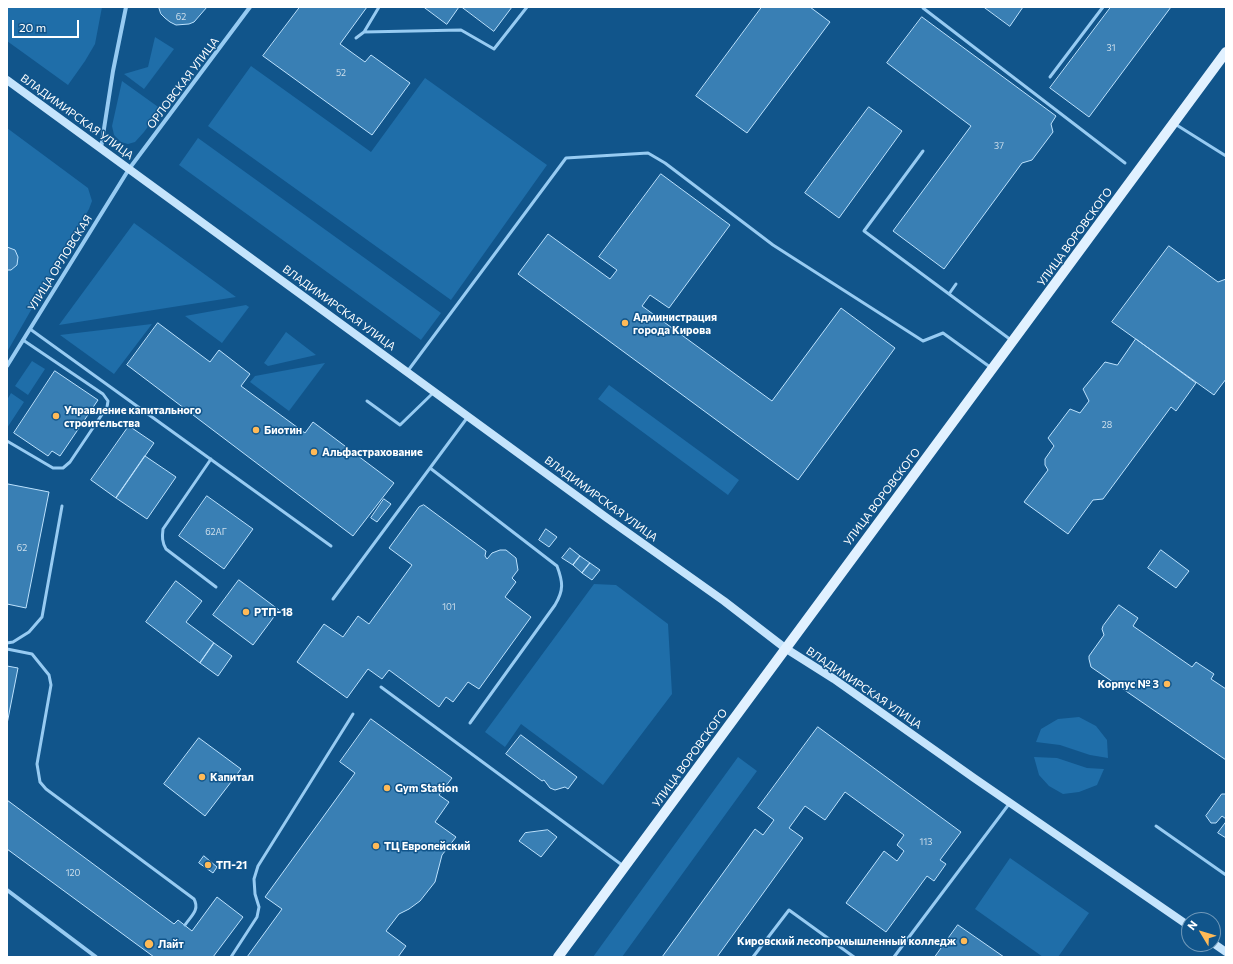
<!DOCTYPE html>
<html>
<head>
<meta charset="utf-8">
<style>
  body { margin:0 }
  #map { position:relative; width:1233px; height:964px; overflow:hidden; background:#11558b; font-family:Commissioner,sans-serif }
  canvas { display:block }
  .frame { position:absolute; inset:0; border:8px solid #fff; pointer-events:none }
  .north { position:absolute; left:1181px; top:912px; width:40px; height:40px; box-sizing:border-box; background:#11558b; border:1px solid #7099b9; border-radius:50%; rotate:308deg; font-size:11px; font-weight:700; line-height:16px; text-align:center; color:#fff }
  .north::after { content:''; display:block; margin:auto; width:14px; height:18px; background:#ffba57; clip-path:polygon(50% 0,100% 100%,50% 72%,0 100%) }
  .scale { position:absolute; left:12px; top:20px; width:67px; height:18px; box-sizing:border-box; border:2px solid #fff; border-top:0; padding-left:5px; font-size:12px; line-height:14px; white-space:nowrap; color:#fff; -webkit-text-stroke:3px #11558b; paint-order:stroke }
</style>
</head>
<body>
<div id="map">
<canvas width="1233" height="964"></canvas>
<div class="frame"></div>
<div class="north">N</div>
<div class="scale">20 m</div>
</div>
<script>
const ctx = document.querySelector('canvas').getContext('2d');
ctx.lineJoin = 'round';
function fillPath(path, color) {
  ctx.fillStyle = color;
  ctx.fill(path, 'evenodd');
}
function trace(path, color, width, dash) {
  ctx.strokeStyle = color;
  ctx.lineWidth = width;
  ctx.lineCap = dash ? 'butt' : 'round';
  ctx.setLineDash(dash || []);
  ctx.stroke(path);
}
function label(font, color, halo, rows, align = 'center') {
  ctx.font = font + ' Commissioner,sans-serif';
  ctx.lineWidth = 3;
  ctx.setLineDash([]);
  ctx.textBaseline = 'middle';
  ctx.strokeStyle = halo;
  ctx.fillStyle = color;
  for (const [text, x, y, turn = 0] of rows) {
    ctx.save();
    ctx.translate(x, y);
    ctx.rotate((+turn || 0) * Math.PI / 180);
    ctx.textAlign = isNaN(turn) ? turn : align;
    if (halo) ctx.strokeText(text, 0, 0);
    ctx.fillText(text, 0, 0);
    ctx.restore();
  }
}
fillPath(new Path2D(`
  M7 7H102L95 44 85 61 68 85 7 41Z
  M155 37 174 49 144 89 124 74 148 67Z
  M251 66 371 152 425 78 547 165 451 300 208 126Z
  M122 81 161 109 144 132 135 142 128 144 121 142 114 135 112 126Z
  M7 128 88 188 92 201 89 209 7 352Z
  M198 138 441 313 421 340 179 165Z
  M134 223 236 297 59 325Z
  M246 305 249 307 222 343 185 316Z
  M152 324 114 374 60 335Z
  M286 332 316 355 268 366 264 363Z
  M32 361 45 369 28 395 15 386Z
  M325 363 289 411 250 382 255 376Z
  M609 385 739 480 728 495 598 399Z
  M11 393 24 402 7 428V400Z
  M594 584 616 585 668 624 672 694 603 785 521 724 505 747 485 732Z
  M1079 717 1096 726 1107 740 1108 758 1090 755 1060 745 1036 742 1041 729 1058 719Z
  M738 757 757 771 622 957H593Z
  M1034 757 1057 758 1087 768 1104 769 1097 785 1079 792 1063 794 1049 786 1039 775Z
  M1010 858 1089 913 1058 957H1043L975 909Z`), '#1f6ea9');
const building = new Path2D(`
  M159 7H207L194 22 189 24 176 25 170 22 165 18 161 14Z
  M300 7H367L340 44 365 62 371 55 410 83 372 135 263 56Z
  M424 7H459L447 24Z
  M462 7H512L494 31Z
  M762 7H810L830 22 747 133 696 96Z
  M984 7H1023L1010 26Z
  M1111 7H1171L1089 117 1050 88Z
  M922 17 1056 116 1051 124 1053 132 1032 160 1022 163 944 269 893 231 971 126 887 63Z
  M869 107 902 131 839 218 805 193Z
  M661 174 730 225 669 308 650 295 642 306 772 401 841 308 895 348 798 480 518 274 548 234 610 279 617 270 599 257Z
  M1169 246 1218 282 1226 279V379L1214 395 1112 322Z
  M7 247 15 250 18 257 17 265 11 270H7Z
  M158 323 210 362 219 350 250 374 241 386 305 433 313 422 394 483 353 536 127 365Z
  M1136 339 1196 383 1176 411 1171 407 1103 499 1093 500 1068 534 1024 502 1048 470 1045 465V459L1054 446 1048 438 1070 409 1080 413 1089 401 1083 389 1105 362 1117 365Z
  M55 371 98 400 60 456 52 451 48 456 14 433Z
  M129 426 154 443 116 498 91 480Z
  M145 456 176 477 147 519 116 498Z
  M8 484 49 492 26 608 7 604V490Z
  M207 496 253 529 224 569 179 536Z
  M384 499 391 504 377 522 371 518Z
  M424 505 486 551 485 556 487 559 492 553 500 550H506L516 558 518 570 512 578 516 582 505 597 531 617 479 689 468 682 453 702 446 697 439 707 389 670 382 679 368 669 347 698 297 662 324 624 343 637 358 616 369 624 412 565 389 548 419 507Z
  M546 529 557 537 549 547 539 540Z
  M570 548 580 556 573 565 562 558Z
  M1161 550 1189 571 1176 588 1148 568Z
  M580 556 590 563 582 573 573 565Z
  M590 563 600 570 592 580 582 573Z
  M239 580 279 610 253 645 213 615Z
  M176 581 202 601 186 622 214 643 200 663 146 622Z
  M1119 605 1138 618 1133 626 1192 667 1196 662 1214 674 1211 679 1226 689V760L1091 667 1089 659V656L1104 635 1102 629 1103 626Z
  M214 643 232 656 218 676 200 663Z
  M7 666 18 668 7 724Z
  M371 719 452 778 439 795 449 802 435 822 456 837 442 855 435 882 420 901 409 909 399 914 386 931 406 946 398 957H247L282 909 265 897 355 773 340 762Z
  M818 727 961 832 940 860 946 864 934 881 927 876 886 932 846 903 884 851 897 861 904 851 897 845 904 835 845 792 825 820 805 806 789 828 803 838 717 957H662L755 829 763 835 774 820 758 808Z
  M521 735 577 777 568 789 565 787 555 790 550 788 544 780 542 781 506 754Z
  M199 738 241 769 205 816 164 784Z
  M1222 794H1226V819L1222 816 1216 823H1211L1206 816Z
  M7 800 174 924 178 920 192 931 217 897 243 917 213 957H154L7 849Z
  M1226 822V838L1218 833Z
  M548 830 557 837 541 857 519 841 525 833Z
  M204 856 217 867 213 873 199 863Z
  M958 925 1004 957H935Z`);
fillPath(building, '#397fb4');
trace(building, '#bde2fd', 1);
trace(new Path2D(`
  M923 8 1125 163
  M364 32 461 30 494 49 527 7
  M356 38 364 32 379 7
  M1050 77 1103 7
  M1175 124 1226 156
  M923 151 864 231 1011 340
  M949 294 956 284
  M30 329 331 546
  M407 372 566 158 648 153 665 163 773 245 923 341 943 333 990 367
  M367 401 400 425 433 393
  M7 441 53 468H63L70 462 107 407 108 401 103 394 23 340
  M211 459 163 529C162 537 162 542 166 549L216 587
  M430 468 557 566C563 582 564 590 555 605L470 723
  M333 599 467 418
  M7 643 13 642 29 632 42 617 62 506
  M7 649 32 654 49 675 51 685 37 764 40 782 46 789 194 899C200 910 191 916 185 925
  M381 687 622 865
  M1156 826 1226 875
  M231 957 257 917 259 907 255 894 254 879 258 866 353 714
  M753 957 789 910 854 957
  M894 957 1009 804`), '#97cbf2', 3);
trace(new Path2D(`
  M101 148 113 71 126 7
  M7 366 129 169 250 7
  M7 890 96 957`), '#97cbf2', 4);
trace(new Path2D(`
  M7 80 607 518 724 601 785 648 834 679 974 778 1189 926
  M1213 943 1226 952`), '#c5e4fc', 8);
trace(new Path2D(`
  M558 957 1226 52`), '#e1f1ff', 10);
for (const [x, y, r, color] of [
  [625,323,4,"#ffba57"],
  [56,416,4,"#ffba57"],
  [256,430,4,"#ffba57"],
  [314,452,4,"#ffba57"],
  [246,612,4,"#ffba57"],
  [1167,684,4,"#ffba57"],
  [202,777,4,"#ffba57"],
  [387,788,4,"#ffba57"],
  [376,846,4,"#ffba57"],
  [208,865,4,"#ffba57"],
  [964,941,4,"#ffba57"],
  [149,944,5,"#ffba57"]
]) {
  const dot = new Path2D();
  dot.arc(x, y, r, 0, 2 * Math.PI);
  ctx.fillStyle = color;
  ctx.fill(dot);
  trace(dot, '#11558b', 1.5);
}
label('9px', '#cedfec', null, [
  ["62",181,17],
  ["31",1111,48],
  ["52",341,73],
  ["37",999,146],
  ["28",1107,425],
  ["62АГ",216,532],
  ["62",22,548],
  ["101",449,607],
  ["113",926,842],
  ["120",73,873]
]);
label('11px', '#fff', '#11558b', [
  ["ОРЛОВСКАЯ УЛИЦА",183,83,-53],
  ["ВЛАДИМИРСКАЯ УЛИЦА",77,117,36],
  ["УЛИЦА ВОРОВСКОГО",1075,237,-54],
  ["УЛИЦА ОРЛОВСКАЯ",60,263,-58],
  ["ВЛАДИМИРСКАЯ УЛИЦА",339,308,36],
  ["УЛИЦА ВОРОВСКОГО",882,497,-53],
  ["ВЛАДИМИРСКАЯ УЛИЦА",601,499,36],
  ["ВЛАДИМИРСКАЯ УЛИЦА",864,688,34],
  ["УЛИЦА ВОРОВСКОГО",690,758,-54]
]);
label('bold 11px', '#fff', '#11558b', [
  ["Администрация",633,317],
  ["города Кирова",633,330],
  ["Управление капитального",64,410],
  ["строительства",64,423],
  ["Биотин",264,430],
  ["Альфастрахование",322,452],
  ["РТП-18",254,612],
  ["Корпус № 3",1159,684,"right"],
  ["Капитал",210,777],
  ["Gym Station",395,788],
  ["ТЦ Европейский",384,846],
  ["ТП-21",216,865],
  ["Кировский лесопромышленный колледж",956,941,"right"],
  ["Лайт",158,944]
], 'left');
</script>
</body>
</html>
